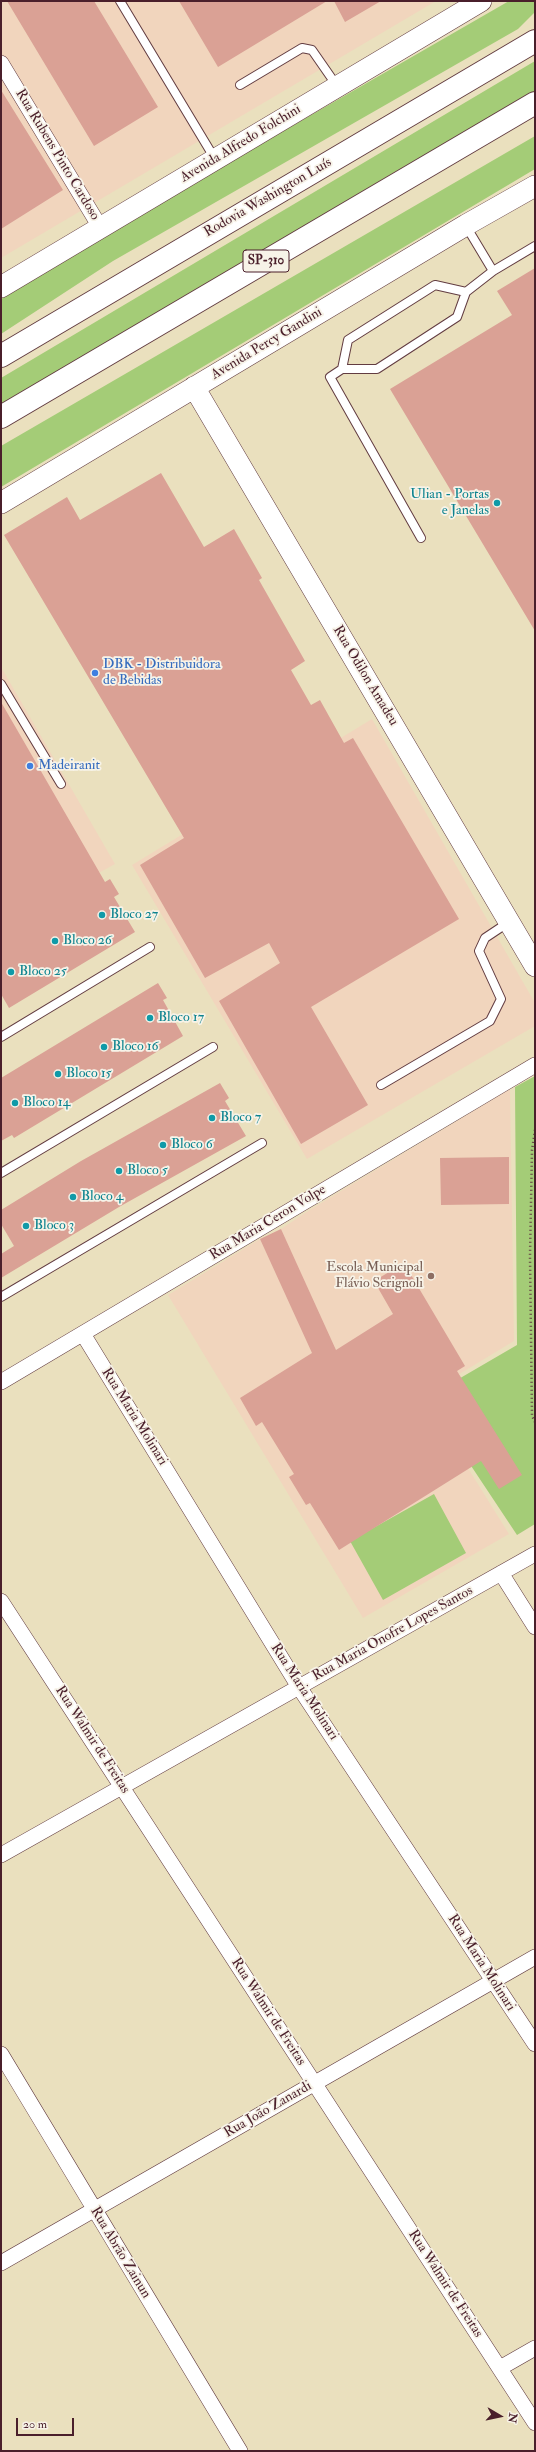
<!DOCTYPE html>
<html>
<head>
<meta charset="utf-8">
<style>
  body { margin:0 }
  #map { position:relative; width:536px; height:2452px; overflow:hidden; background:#eae0be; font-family:"IM FELL Double Pica",serif }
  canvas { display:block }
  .frame { position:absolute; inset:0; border:2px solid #4a1f2b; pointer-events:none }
  .north { position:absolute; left:480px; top:2396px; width:40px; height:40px; -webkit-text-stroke:3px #f7f3e8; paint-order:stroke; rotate:99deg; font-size:11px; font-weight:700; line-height:16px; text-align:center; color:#4a1f2b }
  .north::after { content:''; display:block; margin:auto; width:14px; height:18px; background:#4a1f2b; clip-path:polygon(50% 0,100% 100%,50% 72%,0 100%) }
  .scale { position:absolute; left:16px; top:2418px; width:58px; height:18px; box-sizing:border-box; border:2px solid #4a1f2b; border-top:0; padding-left:5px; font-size:12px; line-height:14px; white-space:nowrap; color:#4a1f2b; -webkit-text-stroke:3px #f7f3e8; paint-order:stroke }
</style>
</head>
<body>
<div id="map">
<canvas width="536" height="2452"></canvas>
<div class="frame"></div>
<div class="north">N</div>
<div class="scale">20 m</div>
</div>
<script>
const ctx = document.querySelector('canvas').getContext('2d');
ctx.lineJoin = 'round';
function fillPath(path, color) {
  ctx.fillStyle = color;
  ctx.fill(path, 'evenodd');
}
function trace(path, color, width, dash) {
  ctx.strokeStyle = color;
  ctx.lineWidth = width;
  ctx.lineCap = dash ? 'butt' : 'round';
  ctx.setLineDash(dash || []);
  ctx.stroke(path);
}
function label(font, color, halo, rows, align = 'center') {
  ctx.font = font + ' "IM FELL Double Pica",serif';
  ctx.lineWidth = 3.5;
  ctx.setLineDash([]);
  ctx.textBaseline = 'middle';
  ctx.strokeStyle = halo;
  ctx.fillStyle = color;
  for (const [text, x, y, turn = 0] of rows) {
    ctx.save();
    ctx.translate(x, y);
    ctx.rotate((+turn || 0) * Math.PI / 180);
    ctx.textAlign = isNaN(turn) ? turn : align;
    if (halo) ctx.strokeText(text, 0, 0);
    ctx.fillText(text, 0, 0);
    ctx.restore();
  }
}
fillPath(new Path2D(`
  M1 1H436L1 258Z
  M1 667 115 864 1 927Z
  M372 719 535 1003V1026L307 1159 132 865Z
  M510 1089 514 1341 423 1396 509 1534 363 1618 168 1295 260 1239 281 1229 308 1211Z`), '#f1d5bd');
fillPath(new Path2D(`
  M509 1H535V12L518 29 113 261 1 334V299L247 152Z
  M535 61V92L393 173 1 407V378Z
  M535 136V169L1 487V446Z
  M535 1076V1524L517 1535 426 1398 517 1345 515 1087Z
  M434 1494 466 1553 383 1600 350 1541Z`), '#a4cc77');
fillPath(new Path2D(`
  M7 1H94L158 107 94 146Z
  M179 1H327L218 67Z
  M334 1H381L345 22Z
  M1 90 63 190 1 229Z
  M535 268V631L390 389 512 315 497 291Z
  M161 473 204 547 234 529 262 578 259 580 305 661 291 670 311 705 320 700 344 743 353 738 459 919 311 1007 368 1105 301 1144 219 1001 280 963 269 943 205 978 140 865 184 838 4 535 67 497 80 520Z
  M1 702 105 882 110 879 119 894 114 897 135 932 9 1008 1 994Z
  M158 983 167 998 163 1000 183 1036 14 1138 12 1135 1 1141V1078Z
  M220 1083 229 1098 225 1101 246 1136 119 1207 1 1278V1254L14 1246 1 1224V1210L81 1161Z
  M509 1157V1204L441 1205 440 1158Z
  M281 1229 336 1350 393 1314 374 1281 404 1263 465 1366 457 1371 522 1475 499 1489 481 1461 339 1550 310 1503 306 1505 289 1477 294 1474 262 1422 256 1426 240 1398 312 1353 260 1239Z`), '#daa195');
const lane = new Path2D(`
  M120 1 215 159
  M240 85 302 48 312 50 337 86
  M493 271 535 246
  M342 369 348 340 435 285 466 292
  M421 538 330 377 342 369H377L457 317 466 292 493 271 466 226
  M1 684 61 784
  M1 1037 150 947
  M381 1085 490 1021 501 999 479 951 485 938 509 922
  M1 1173 213 1047
  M1 1297 262 1143`);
const street = new Path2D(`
  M1 63 100 227
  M83 1334 299 1687 535 2044
  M1 1382 535 1065
  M501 1573 535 1627
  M1 1601 535 2423
  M1 1855 535 1554
  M1 2054 240 2451
  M1 2263 535 1957
  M500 2368 535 2348`);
const secondary = new Path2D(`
  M1 287 481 1
  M194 387 535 966
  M1 503 466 225 535 186`);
const highway = new Path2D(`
  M1 356 535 41
  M1 417 535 103`);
trace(lane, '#623c41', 10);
trace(street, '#623c41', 16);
trace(secondary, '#623c41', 22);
trace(highway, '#623c41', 24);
trace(new Path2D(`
  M535 1130 532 1150 530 1256 532 1416 535 1422`), '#623c41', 2.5, [1, 3]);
trace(lane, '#fff', 8);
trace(street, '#fff', 15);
trace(secondary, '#fff', 21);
trace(highway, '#fff', 22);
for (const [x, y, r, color] of [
  [497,503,4,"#0f9aa8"],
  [95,673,4,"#3f7fe0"],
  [30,766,4,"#3f7fe0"],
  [102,915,4,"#0f9aa8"],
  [55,941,4,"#0f9aa8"],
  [11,972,4,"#0f9aa8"],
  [150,1018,4,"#0f9aa8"],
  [104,1047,4,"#0f9aa8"],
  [58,1074,4,"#0f9aa8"],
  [15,1103,4,"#0f9aa8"],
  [212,1118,4,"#0f9aa8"],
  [163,1145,4,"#0f9aa8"],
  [119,1171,4,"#0f9aa8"],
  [73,1197,4,"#0f9aa8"],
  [26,1226,4,"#0f9aa8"],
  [431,1276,4,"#8d6e63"]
]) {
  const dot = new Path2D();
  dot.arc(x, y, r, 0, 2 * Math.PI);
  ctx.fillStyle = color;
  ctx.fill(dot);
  trace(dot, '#f7f3e8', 1.5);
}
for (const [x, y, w] of [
  [266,261,46]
]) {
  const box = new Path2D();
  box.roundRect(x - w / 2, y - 11, w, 22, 3);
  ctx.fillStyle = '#f7f3e8';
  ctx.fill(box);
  trace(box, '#4a1f2b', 1);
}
label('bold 13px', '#4a1f2b', null, [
  ["SP-310",266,261]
]);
label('14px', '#4a1f2b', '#f7f3e8', [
  ["Avenida Alfredo Folchini",241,144,-31],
  ["Rua Rubens Pinto Cardoso",57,155,59],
  ["Rodovia Washington Luís",268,198,-30],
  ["Avenida Percy Gandini",267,344,-31],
  ["Rua Odilon Amadeu",365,676,59],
  ["Rua Maria Ceron Volpe",268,1223,-31],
  ["Rua Maria Molinari",134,1417,58],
  ["Rua Maria Onofre Lopes Santos",393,1634,-29],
  ["Rua Maria Molinari",304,1692,57],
  ["Rua Walmir de Freitas",92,1740,57],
  ["Rua Maria Molinari",481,1963,57],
  ["Rua Walmir de Freitas",268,2012,57],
  ["Rua João Zanardi",268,2110,-30],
  ["Rua Abrão Zainun",120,2253,59],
  ["Rua Walmir de Freitas",445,2284,57]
]);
label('14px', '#0d838f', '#f7f3e8', [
  ["Ulian - Portas",489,495,"right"],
  ["e Janelas",489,511,"right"],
  ["Bloco 27",110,915],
  ["Bloco 26",63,941],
  ["Bloco 25",19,972],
  ["Bloco 17",158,1018],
  ["Bloco 16",112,1047],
  ["Bloco 15",66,1074],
  ["Bloco 14",23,1103],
  ["Bloco 7",220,1118],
  ["Bloco 6",171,1145],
  ["Bloco 5",127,1171],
  ["Bloco 4",81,1197],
  ["Bloco 3",34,1226]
], 'left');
label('14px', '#366cbe', '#f7f3e8', [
  ["DBK - Distribuidora",103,665],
  ["de Bebidas",103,681],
  ["Madeiranit",38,766]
], 'left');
label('14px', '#785e54', '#f7f3e8', [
  ["Escola Municipal",423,1268],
  ["Flávio Scrignoli",423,1284]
], 'right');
</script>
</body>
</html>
